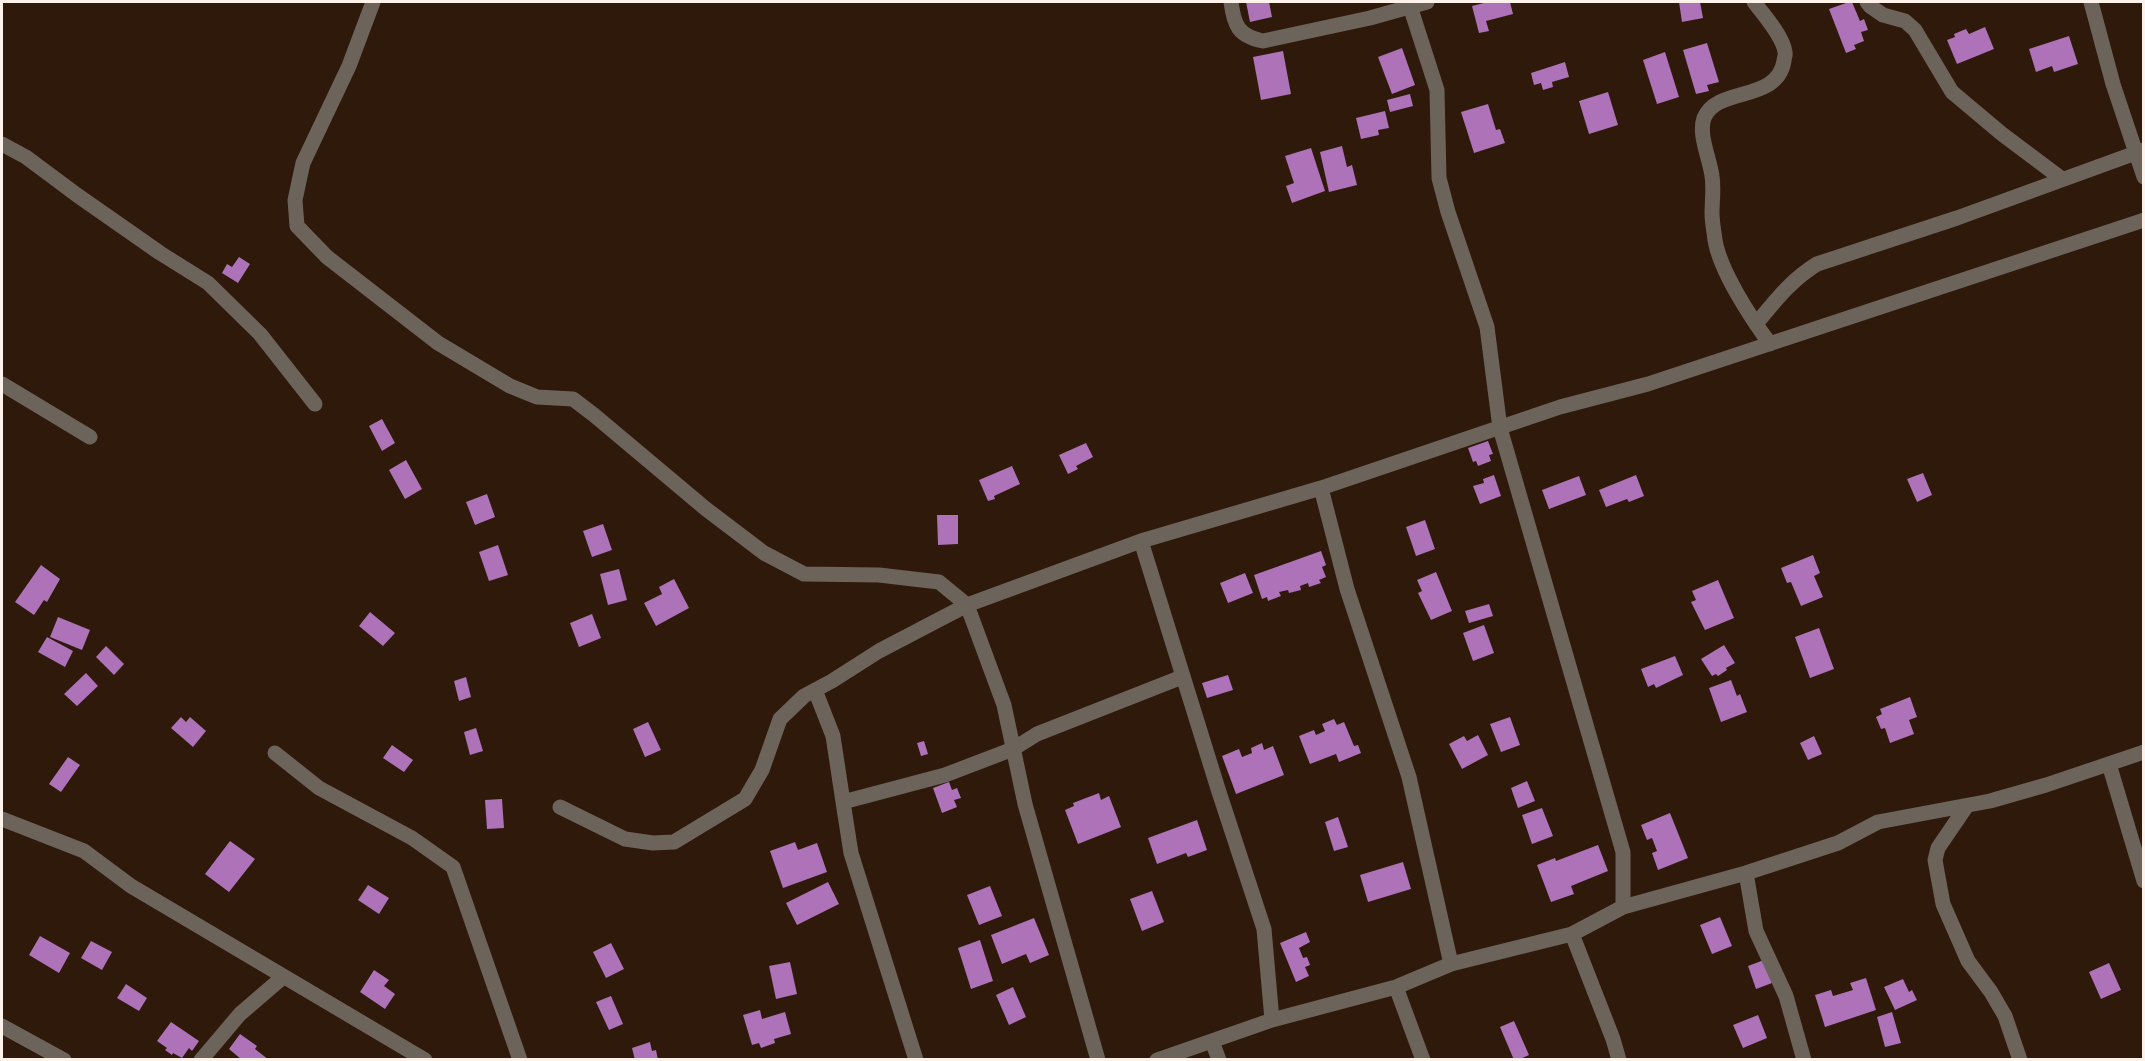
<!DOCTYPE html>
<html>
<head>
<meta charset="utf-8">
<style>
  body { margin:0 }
  #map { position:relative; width:2145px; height:1061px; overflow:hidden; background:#2e190b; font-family:"Sofia Sans Condensed",sans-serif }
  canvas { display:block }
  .frame { position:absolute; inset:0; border:3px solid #fef2eb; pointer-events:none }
</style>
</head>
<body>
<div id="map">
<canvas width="2145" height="1061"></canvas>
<div class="frame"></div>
</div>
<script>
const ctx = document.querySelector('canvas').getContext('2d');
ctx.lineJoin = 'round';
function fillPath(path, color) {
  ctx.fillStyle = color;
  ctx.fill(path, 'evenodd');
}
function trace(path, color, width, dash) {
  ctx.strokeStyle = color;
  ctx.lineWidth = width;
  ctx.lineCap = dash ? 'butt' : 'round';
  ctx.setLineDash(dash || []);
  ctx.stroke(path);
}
fillPath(new Path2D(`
  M1246 2H1269L1272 17 1250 22Z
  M1488 2H1510L1513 14 1486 21 1489 31 1479 33 1472 6Z
  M1679 2H1700L1703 18 1682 22Z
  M1849 2H1852L1860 21 1864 19 1868 30 1861 32 1864 41 1854 45 1856 49 1846 53 1829 9Z
  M1985 27 1994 49 1957 64 1947 40 1955 37 1954 34 1966 29 1969 34Z
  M2069 36 2078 64 2054 72 2052 66 2036 72 2029 49Z
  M1707 43 1719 82 1707 85 1709 91 1696 94 1683 50Z
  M1402 48 1415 85 1392 94 1378 57Z
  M1283 51 1291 94 1261 100 1253 57Z
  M1665 52 1679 97 1657 104 1643 60Z
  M1565 62 1569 77 1552 82 1553 87 1543 90 1541 83 1534 85 1531 73Z
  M1608 92 1618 125 1589 134 1579 101Z
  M1410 94 1413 106 1390 112 1387 100Z
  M1488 104 1496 130 1500 129 1505 143 1474 153 1461 112Z
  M1385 111 1389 128 1378 130 1379 135 1361 139 1356 118Z
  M1342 146 1347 167 1352 165 1357 185 1329 192 1320 152Z
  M1311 148 1325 191 1292 203 1286 186 1294 183 1285 156Z
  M239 257 250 264 238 283 222 273 227 264 232 267Z
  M382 419 395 443 382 451 369 426Z
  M1488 441 1493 454 1489 455 1491 461 1478 466 1476 461 1473 462 1468 448Z
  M1086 443 1093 457 1076 466 1078 469 1068 474 1059 455Z
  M406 460 422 489 405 499 389 470Z
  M1012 466 1020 484 994 496 995 499 988 501 979 480Z
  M1923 473 1932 495 1917 502 1907 479Z
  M1494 475 1501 496 1480 504 1473 486 1484 483 1483 479Z
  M1636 475 1644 496 1629 502 1627 499 1606 507 1599 490Z
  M1579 476 1586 495 1549 509 1542 490Z
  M487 494 495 517 475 525 466 502Z
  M937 515H958V544L938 545Z
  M1425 520 1435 549 1416 556 1406 527Z
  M603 524 612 550 592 557 583 531Z
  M498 545 508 575 489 581 479 552Z
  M1321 551 1326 565 1322 567 1326 577 1319 580 1321 583 1309 587 1308 583 1300 586 1301 590 1289 593 1288 590 1279 592 1281 596 1268 601 1267 597 1262 599 1254 575Z
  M1813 555 1820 573 1814 576 1823 597 1801 606 1791 582 1787 583 1781 568Z
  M41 565 60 579 47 602 44 600 34 615 15 602Z
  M619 569 627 600 608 605 600 574Z
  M1436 572 1452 611 1431 620 1418 593 1422 591 1417 580Z
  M1245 573 1253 593 1228 603 1220 583Z
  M674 579 689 608 656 626 644 603 662 594 659 587Z
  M1718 580 1734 618 1705 630 1691 602 1696 600 1692 591Z
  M1489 604 1493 616 1469 623 1465 611Z
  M370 612 395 633 383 646 359 626Z
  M592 614 601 638 579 647 570 623Z
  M58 617 90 630 82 650 50 637Z
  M1484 625 1494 653 1473 661 1463 633Z
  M1819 628 1834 669 1810 678 1795 637Z
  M47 637 73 651 65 667 38 652Z
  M1724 645 1735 663 1726 668 1727 670 1718 676 1716 674 1712 676 1701 659Z
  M106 646 124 664 114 675 96 657Z
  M1675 656 1683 675 1656 688 1654 684 1648 687 1641 669Z
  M86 673 98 686 77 706 64 694Z
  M1228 675 1233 690 1207 698 1202 683Z
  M466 677 471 697 459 701 454 681Z
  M1731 680 1737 696 1740 694 1747 712 1721 722 1709 688Z
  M1910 697 1917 717 1909 720 1914 734 1890 743 1885 728 1881 729 1876 717 1882 714 1880 709Z
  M181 717 186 722 190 717 206 731 193 747 171 728Z
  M1510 717 1520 745 1501 752 1490 724Z
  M1334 719 1337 725 1344 722 1354 746 1358 745 1361 753 1339 762 1336 754 1310 764 1299 736 1314 730 1316 735 1325 731 1322 724Z
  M648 722 661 750 645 757 633 729Z
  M476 728 483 751 470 755 464 732Z
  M1478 735 1488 755 1462 769 1449 744 1464 736 1467 741Z
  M1814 736 1822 754 1808 760 1800 743Z
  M924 741 928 754 921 756 917 743Z
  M1262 743 1264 750 1273 746 1284 775 1236 794 1222 756 1239 749 1242 757 1252 753 1251 748Z
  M392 745 413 760 404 772 383 758Z
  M68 757 80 765 61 792 49 784Z
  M1527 781 1535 801 1518 808 1511 788Z
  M949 782 952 790 957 788 961 798 954 800 957 807 942 813 933 788Z
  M1099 793 1101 800 1109 796 1121 827 1078 844 1065 810 1074 806 1073 803Z
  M502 799 504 828 487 829 485 800Z
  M1542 808 1553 836 1532 844 1522 815Z
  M1670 813 1688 858 1658 870 1652 853 1657 851 1652 838 1647 840 1641 825Z
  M1338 817 1348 847 1334 851 1325 822Z
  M1197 820 1207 850 1188 857 1186 853 1157 864 1148 838Z
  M230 841 255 859 229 892 205 874Z
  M795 842 798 850 817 843 827 872 783 888 770 851Z
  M1598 845 1608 871 1571 886 1574 894 1551 902 1537 865 1555 858 1556 861Z
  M1403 862 1411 889 1368 902 1360 875Z
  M828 882 839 904 797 925 786 903Z
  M368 885 389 898 379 914 358 900Z
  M990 886 1002 916 979 925 967 895Z
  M1152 891 1164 922 1142 931 1130 899Z
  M1720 917 1732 946 1712 954 1700 925Z
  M1034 918 1049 955 1030 963 1026 954 1002 964 991 935Z
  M1306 932 1310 942 1299 948 1303 958 1307 957 1310 965 1305 967 1309 976 1296 982 1280 943Z
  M40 936 70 953 59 973 29 955Z
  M980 940 993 981 971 989 958 948Z
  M91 941 112 952 102 970 81 958Z
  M611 943 624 969 606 978 593 952Z
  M1764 960 1772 983 1756 989 1748 966Z
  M790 962 797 994 776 999 769 966Z
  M2109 963 2121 990 2101 999 2089 972Z
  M374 970 389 980 384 986 395 994 385 1009 360 992Z
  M1866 978 1876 1010 1825 1027 1815 995 1831 990 1833 996 1853 990 1850 983Z
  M1903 979 1909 992 1912 990 1917 1000 1895 1010 1884 987Z
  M126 984 147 998 139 1011 117 998Z
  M1013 987 1026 1017 1009 1025 996 995Z
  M611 996 623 1024 609 1030 596 1002Z
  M760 1010 762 1019 785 1012 791 1034 774 1039 775 1043 761 1048 759 1043 752 1045 743 1015Z
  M1892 1012 1901 1043 1885 1047 1877 1017Z
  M1758 1015 1767 1038 1743 1048 1733 1025Z
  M1514 1021 1529 1055 1518 1060H1514L1500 1027Z
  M171 1022 199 1041 192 1051 189 1048 182 1058 173 1053 172 1055 165 1050 167 1048 157 1041Z
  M240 1034 257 1046 255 1049 269 1060H242L229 1049Z
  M650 1042 652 1051 656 1050 658 1060H635L632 1048Z`), '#ad72b8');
trace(new Path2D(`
  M373 2 349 66 303 163 295 200 297 226 327 257 438 343 510 386 537 397 573 399 594 415 706 509 764 553 804 574 879 575 939 582 967 605 1004 705 1025 804 1098 1060
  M1231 2C1234 25 1238 36 1263 41L1370 18 1427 2
  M1754 2C1763 14 1783 36 1785 52 1786 55 1784 58 1784 61 1777 103 1717 86 1704 118 1698 135 1710 159 1712 176 1714 188 1712 201 1712 213 1712 222 1714 231 1715 240 1720 271 1751 318 1770 344
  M1867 2 1870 6 1883 15 1905 21 1915 30 1952 92 2002 134 2062 179
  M2091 2 2113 84 2144 177
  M1410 6 1437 90 1439 178 1448 212 1487 327 1500 428 1623 852V907L1746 873 1838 843 1878 822 1990 801 2046 785 2144 752
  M2 144 26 157 77 195 160 253 208 283 260 334 315 404
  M1756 324C1775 301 1791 280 1817 264L1957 218 2144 150
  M2 384 90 437
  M1321 488 1347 589 1409 777 1451 964
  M1141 541 1219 792 1264 929 1272 1020
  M815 690 833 736 843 802 945 775 1013 749 1037 734 1182 677
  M275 753 319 788 412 838 453 867 520 1060
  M2109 764 2144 881
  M843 802 851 853 916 1060
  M560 807 625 839 653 843 674 842 745 799 762 770 780 719 804 696 832 681 879 651 967 605 1141 541 1321 488 1560 407 1648 384 2144 220
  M1966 807 1938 848 1935 860 1943 904 1968 961 1991 992 2005 1016 2020 1060
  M2 819 84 851 131 886 425 1060
  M1746 873 1756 931 1786 996 1804 1060
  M1572 934 1613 1039 1619 1060
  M1396 987 1423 1060
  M2 1026 64 1060
  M1212 1041 1219 1060
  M201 1060 240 1014 283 977
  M1157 1060 1272 1020 1396 987 1451 964 1572 934 1623 907`), '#6c635a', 15);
</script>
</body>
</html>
